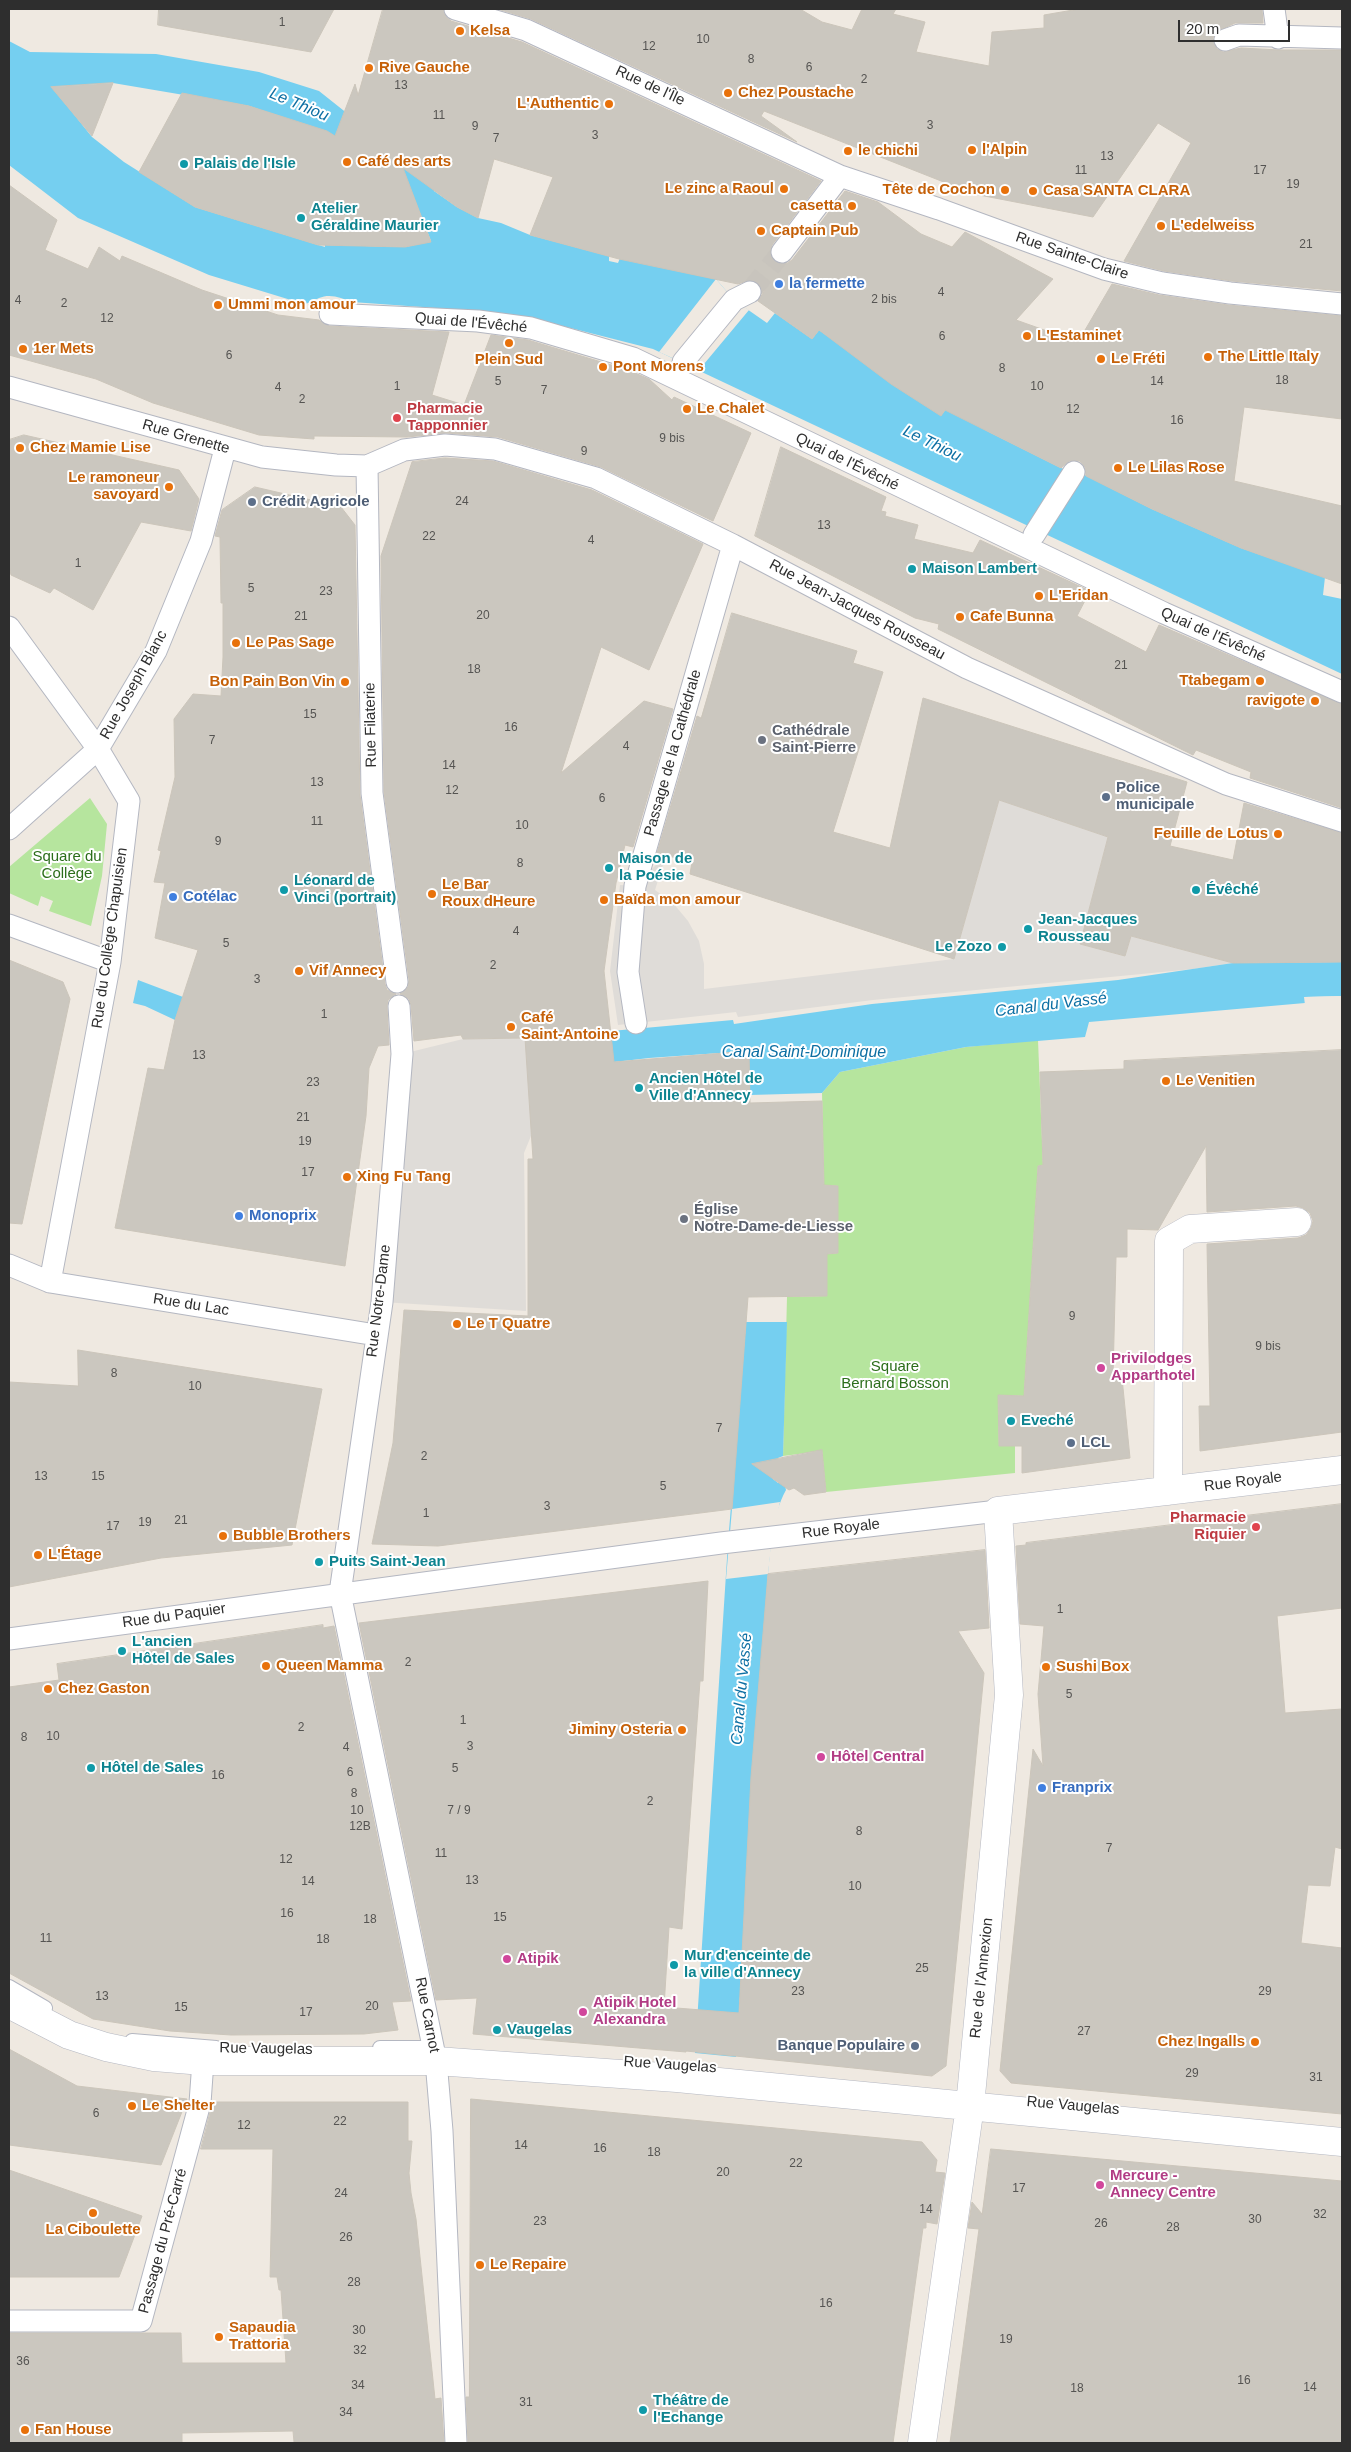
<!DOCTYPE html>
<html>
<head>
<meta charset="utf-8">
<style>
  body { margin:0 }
  #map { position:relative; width:1351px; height:2452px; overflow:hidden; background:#efe9e1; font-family:Helvetica,sans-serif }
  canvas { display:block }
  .frame { position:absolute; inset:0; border:10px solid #2e2e2e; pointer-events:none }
  .scale { position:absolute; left:1178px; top:20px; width:112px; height:22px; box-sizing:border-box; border:2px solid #2e2e2e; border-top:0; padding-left:6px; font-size:15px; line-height:18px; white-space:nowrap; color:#2e2e2e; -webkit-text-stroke:4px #fff; paint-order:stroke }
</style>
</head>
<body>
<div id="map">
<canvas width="1351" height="2452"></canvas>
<div class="frame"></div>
<div class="scale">20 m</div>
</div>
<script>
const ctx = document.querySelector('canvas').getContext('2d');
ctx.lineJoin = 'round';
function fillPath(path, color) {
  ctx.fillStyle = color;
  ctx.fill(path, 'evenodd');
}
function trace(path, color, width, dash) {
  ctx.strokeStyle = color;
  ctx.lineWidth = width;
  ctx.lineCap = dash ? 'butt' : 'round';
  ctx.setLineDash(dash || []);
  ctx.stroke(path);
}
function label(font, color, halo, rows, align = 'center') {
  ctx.font = font + ' Helvetica,sans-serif';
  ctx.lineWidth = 4;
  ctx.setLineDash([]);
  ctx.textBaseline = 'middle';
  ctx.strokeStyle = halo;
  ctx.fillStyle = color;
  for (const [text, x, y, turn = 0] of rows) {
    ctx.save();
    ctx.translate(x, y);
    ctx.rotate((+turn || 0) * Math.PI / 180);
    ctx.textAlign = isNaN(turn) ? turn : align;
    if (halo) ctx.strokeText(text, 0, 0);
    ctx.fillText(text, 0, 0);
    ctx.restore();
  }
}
fillPath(new Path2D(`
  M90 798 107 824 102 876 91 926 49 911 53 901 41 896 38 906 9 893V867Z
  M1038 1040 1043 1165 1038 1166 1024 1396 998 1395 999 1446H1015V1473L826 1492 822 1451 783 1456 787 1297 827 1296V1254L838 1253V1186L824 1185 822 1093 840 1072 966 1047Z`), '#b6e59e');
fillPath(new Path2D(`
  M999 800 1108 837 1080 944 1125 956 1131 936 1233 963 1193 969 873 1000 738 1017 736 1012 618 1025 610 971 620 885 635 886 666 855 655 890 673 903 688 921 699 941 704 964V989L954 959Z
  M526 1038 533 1131 524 1153 526 1311 382 1302 402 1054 463 1039Z`), '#dfdcd8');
fillPath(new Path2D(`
  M9 41 30 52 156 54 259 72 319 91 436 184 434 191 457 207 478 218 501 223 530 235 609 256V261L618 263 620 258 716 279 734 300 767 323 775 313 812 339 819 330 941 415 948 407 989 432 1061 468 1085 475 1152 509 1241 548 1325 577 1323 595 1342 599V674L653 349 531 318 478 311 352 302C342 298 330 293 319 298 313 301 311 303 304 304L209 275 78 218 9 165ZM113 83 249 106 331 134 412 193 431 241 405 247 325 245V247L195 207 124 162 92 137 52 87Z
  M1342 962V996L1305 997V1003L1089 1022 1085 1037 966 1047 840 1072 822 1093 750 1095 748 1051 649 1058 528 1072 555 1039 611 1031 733 1020 734 1024 872 1004 1118 980 1233 963Z
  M138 980 183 997 175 1020 145 1006 133 1003Z
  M746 1322H787L783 1456 778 1458 779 1466 772 1472 773 1479 778 1483 784 1481 786 1490C772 1515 771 1546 768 1574L736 2057 695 2053 728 1543Z`), '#75cff0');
fillPath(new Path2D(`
  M716 279 734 300 749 310 699 370 659 352Z
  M1342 996V999L1307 1000V1004L1305 1005 1304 997Z
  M780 1502 772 1538 768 1574 726 1579 732 1509Z`), '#efe9e1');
const building = new Path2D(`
  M159 9H334L311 52 158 25Z
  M383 9H443L446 17 451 21 522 42 821 181 772 245 771 257 780 264H786L792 260 845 191 878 202 921 234 952 247 965 232 1053 279 1016 320 1078 342 1112 284 1159 295 1228 305 1342 316V419L1244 407 1234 481 1342 506V584L1241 548 1152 509 1086 476 1085 467 1080 461H1069L1061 468 945 410 941 416 891 384 819 330 812 339 758 301 765 290 762 289 756 281 750 280 738 284 619 259 530 235 553 177 494 159 478 218 457 207 403 168 431 242 405 247 318 245 195 207 139 172 182 93 249 106 327 131 335 136 355 84 358 95Z
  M498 9H800L822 22 852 30 862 9H896L893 14 925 22 916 52 989 66 992 32 1044 28V15L1079 9H1262L1263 23H1235L1216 32 1213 38 1217 49 1223 52 1241 48 1279 50H1342V291L1232 281 1164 271 1124 261 1191 143 1158 123 1093 217 974 194 764 111 761 116 797 142 531 19Z
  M113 83 92 136 51 87Z
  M9 185 57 220 45 250 88 269 99 247 120 261 122 256 202 290 278 315 319 320 329 326 449 332 432 395 464 405 491 335 528 340 628 370 649 379 672 400 674 397 751 433 713 521 601 467 498 437 446 433 407 437 314 436V439L259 435 153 403 96 379 9 355Z
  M24 435 179 470 199 499 191 531 141 522 93 610 54 588 50 593 11 575 9 566V440Z
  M781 447 886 497 881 511 886 512 885 516 918 525 914 539 973 553 980 540 1090 591 1077 616 1146 652 1159 625 1342 704V808L1250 778 1251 772 1196 750 1193 755 938 629 939 624 915 618 755 536Z
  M445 458 493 461 592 490 703 544 649 670 601 647 561 773 644 701 673 709 633 847 625 845 616 883 604 971 614 1062 749 1051 750 1103 822 1101 824 1185 838 1186V1253L827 1254V1296L748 1297 732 1509 438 1546 372 1544 393 1443 404 1310 528 1316V1159H533L525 1038 463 1039 461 1035 414 1041 411 1005 409 999 400 994 408 987 409 980 384 792 381 556 412 462Z
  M255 487 341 507 355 525 360 795 385 984 387 990 396 994 388 1000 387 1006 389 1045 378 1046 369 1068 366 1116 345 1266 115 1228 148 1068 164 1070 175 1020 198 950 155 938 165 883 154 882 161 851 158 850 175 777 174 719 193 694 221 696 223 657V603H221L220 537 215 536 222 510Z
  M732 613 857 651 853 663 883 672 833 832 890 848 923 698 1187 782 1170 846 1233 860 1244 803 1342 833V962L1233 963 1131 936 1125 956 1080 944 1108 837 999 800 954 959 690 874 692 862 657 853 697 716 701 718Z
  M9 960 63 982 70 999 22 1224 9 1223Z
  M1342 1050V1432L1200 1451 1199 1406H1210L1207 1244 1298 1238 1306 1235 1311 1228 1313 1221 1310 1213 1303 1208 1296 1206 1207 1212 1206 1146 1158 1230 1127 1229V1257H1116L1113 1377 1122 1378 1130 1458 1022 1473V1446H999L998 1395 1024 1396 1038 1166 1043 1165 1040 1072 1124 1069V1061Z
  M78 1350 322 1389 292 1545 161 1558 9 1587V1382L78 1386Z
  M822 1450 826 1492 804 1495 794 1488 789 1490 752 1464Z
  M1342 1504V1608L1277 1616 1285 1713 1342 1709V1849L1335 1847 1330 1886 1308 1885 1301 1943 1342 1948V2114L1011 2083 1000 2071 1033 1749 1043 1766 1038 1694 1044 1626 1020 1624 1016 1546 1026 1545V1543Z
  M985 1550 989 1628 958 1631 984 1673 946 2066 932 2076 686 2051V2052L473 2034 477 1998 436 2000 359 1623 708 1581 703 1681H700L682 1929 669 1927 664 2007 739 2013 751 1777 768 1574Z
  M323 1625V1628L334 1626 411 2001 392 2002 398 2030 364 2034 231 2035 170 2031 93 2019 9 1973V1687L59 1680 57 1664Z
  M9 2049 77 2086 187 2099 161 2165 9 2145Z
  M471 2099 922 2142 937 2160 935 2172 945 2173 937 2224 926 2222V2228H923L893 2443H468L466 2397H469Z
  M213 2102H408V2141H412L409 2173 411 2193 416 2219 435 2399 441 2398 444 2443 294 2442 293 2431 182 2433V2443H9V2333H181L182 2363H286L281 2290H279L277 2277H270L273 2149H201Z
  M991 2149 1342 2181V2443H950L979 2229 968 2228 972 2202 982 2214Z
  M9 2170 142 2216 119 2277H9Z`);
fillPath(building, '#cbc7bf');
trace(building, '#cbc5ba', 1);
trace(new Path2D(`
  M750 292 782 252`), '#c8c4bd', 21, [21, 11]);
const service = new Path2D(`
  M9 1987 45 2008
  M132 2041 216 2048
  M380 2048H426`);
const pedestrian = new Path2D(`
  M455 9 526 30 840 176 939 209 1104 269 1162 283 1230 293 1342 304
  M1274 9 1278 38
  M1225 40 1239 35 1342 38
  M782 252 840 176
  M330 314 478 321 531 328 633 358 1164 613 1342 692
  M683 362 734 300 750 292
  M9 387 262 457 336 465 367 466 404 450 445 445 495 449 596 478 733 545 967 668 1226 784 1342 821
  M367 466 372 793 397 982
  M1034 535 1074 472
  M9 627 98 749 129 801 110 962 50 1282
  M9 829 98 749 156 651 201 541 225 449
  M9 925 110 962
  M399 1006 402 1054 382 1302 340 1593 436 2061 442 2131 456 2443
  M636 1023 628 972 635 886 733 545
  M9 1265 50 1282 376 1335
  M9 1639 721 1543 998 1511
  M9 2321H141L200 2103 203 2061`);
const minor = new Path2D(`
  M1168 1491 1169 1241 1190 1229 1297 1222
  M9 2004 69 2035 106 2047 154 2057 203 2061H436L677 2078 1342 2142
  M922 2443 970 2106 1009 1695 998 1511 1342 1470`);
trace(service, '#b4b7c1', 16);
trace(pedestrian, '#b4b7c1', 23);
trace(minor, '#b4b7c1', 29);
trace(service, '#fff', 14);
trace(pedestrian, '#fff', 21);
trace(minor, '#fff', 28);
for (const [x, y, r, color] of [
  [460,31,5,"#e8710a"],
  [369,68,5,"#e8710a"],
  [728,93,5,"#e8710a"],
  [609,104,5,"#e8710a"],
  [972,150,5,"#e8710a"],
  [848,151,5,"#e8710a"],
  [347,162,5,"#e8710a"],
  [184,164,5,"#0f9aa8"],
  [784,189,5,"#e8710a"],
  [1005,190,5,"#e8710a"],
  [1033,191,5,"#e8710a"],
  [852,206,5,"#e8710a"],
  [301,218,5,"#0f9aa8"],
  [1161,226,5,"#e8710a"],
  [761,231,5,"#e8710a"],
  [779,284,5,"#3f7fe0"],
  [218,305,5,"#e8710a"],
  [1027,336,5,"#e8710a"],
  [509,343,5,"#e8710a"],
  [23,349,5,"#e8710a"],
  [1208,357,5,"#e8710a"],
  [1101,359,5,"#e8710a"],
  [603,367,5,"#e8710a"],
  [687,409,5,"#e8710a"],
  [397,418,5,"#e0444e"],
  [20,448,5,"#e8710a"],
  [1118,468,5,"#e8710a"],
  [169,487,5,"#e8710a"],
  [252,502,5,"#5c6f8a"],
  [912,569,5,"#0f9aa8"],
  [1039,596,5,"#e8710a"],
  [960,617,5,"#e8710a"],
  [236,643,5,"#e8710a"],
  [1260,681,5,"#e8710a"],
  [345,682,5,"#e8710a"],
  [1315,701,5,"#e8710a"],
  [762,740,5,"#6b7280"],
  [1106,797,5,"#5c6f8a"],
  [1278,834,5,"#e8710a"],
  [609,868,5,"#0f9aa8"],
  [284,890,5,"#0f9aa8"],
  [1196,890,5,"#0f9aa8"],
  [432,894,5,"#e8710a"],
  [173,897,5,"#3f7fe0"],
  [604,900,5,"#e8710a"],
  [1028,929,5,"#0f9aa8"],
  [1002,947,5,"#0f9aa8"],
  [299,971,5,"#e8710a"],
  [511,1027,5,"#e8710a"],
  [1166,1081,5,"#e8710a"],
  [639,1088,5,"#0f9aa8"],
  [347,1177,5,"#e8710a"],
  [239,1216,5,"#3f7fe0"],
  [684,1219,5,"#6b7280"],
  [457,1324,5,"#e8710a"],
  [1101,1368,5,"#d1479c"],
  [1011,1421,5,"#0f9aa8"],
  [1071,1443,5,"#5c6f8a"],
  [1256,1527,5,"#e0444e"],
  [223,1536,5,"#e8710a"],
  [38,1555,5,"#e8710a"],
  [319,1562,5,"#0f9aa8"],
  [122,1651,5,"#0f9aa8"],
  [266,1666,5,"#e8710a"],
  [1046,1667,5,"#e8710a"],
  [48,1689,5,"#e8710a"],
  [682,1730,5,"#e8710a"],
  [821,1757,5,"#d1479c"],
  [91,1768,5,"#0f9aa8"],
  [1042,1788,5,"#3f7fe0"],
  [507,1959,5,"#d1479c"],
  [674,1965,5,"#0f9aa8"],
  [583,2012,5,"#d1479c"],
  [497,2030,5,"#0f9aa8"],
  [1255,2042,5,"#e8710a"],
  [915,2046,5,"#5c6f8a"],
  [132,2106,5,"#e8710a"],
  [1100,2185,5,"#d1479c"],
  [93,2213,5,"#e8710a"],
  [480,2265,5,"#e8710a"],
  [219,2337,5,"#e8710a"],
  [643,2410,5,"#0f9aa8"],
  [25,2430,5,"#e8710a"]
]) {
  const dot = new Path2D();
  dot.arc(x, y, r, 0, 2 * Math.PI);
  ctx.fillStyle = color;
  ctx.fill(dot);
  trace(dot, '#fff', 2);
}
label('12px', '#555452', null, [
  ["1",282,23],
  ["10",703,40],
  ["12",649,47],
  ["8",751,60],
  ["6",809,68],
  ["2",864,80],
  ["13",401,86],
  ["11",439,116],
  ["3",930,126],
  ["9",475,127],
  ["3",595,136],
  ["7",496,139],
  ["13",1107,157],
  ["11",1081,171],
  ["17",1260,171],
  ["19",1293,185],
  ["21",1306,245],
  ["4",941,293],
  ["2 bis",884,300],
  ["4",18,301],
  ["2",64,304],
  ["12",107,319],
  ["6",942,337],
  ["6",229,356],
  ["8",1002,369],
  ["18",1282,381],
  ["5",498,382],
  ["14",1157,382],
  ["1",397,387],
  ["10",1037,387],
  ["4",278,388],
  ["7",544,391],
  ["2",302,400],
  ["12",1073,410],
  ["16",1177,421],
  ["9 bis",672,439],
  ["9",584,452],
  ["24",462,502],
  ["13",824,526],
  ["22",429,537],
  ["4",591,541],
  ["1",78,564],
  ["5",251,589],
  ["23",326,592],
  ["20",483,616],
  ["21",301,617],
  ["21",1121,666],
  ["18",474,670],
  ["15",310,715],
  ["16",511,728],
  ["7",212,741],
  ["4",626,747],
  ["14",449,766],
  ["13",317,783],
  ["12",452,791],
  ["6",602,799],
  ["11",317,822],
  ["10",522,826],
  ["9",218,842],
  ["8",520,864],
  ["4",516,932],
  ["5",226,944],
  ["2",493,966],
  ["3",257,980],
  ["1",324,1015],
  ["13",199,1056],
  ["23",313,1083],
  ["21",303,1118],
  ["19",305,1142],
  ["17",308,1173],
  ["9",1072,1317],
  ["9 bis",1268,1347],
  ["8",114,1374],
  ["10",195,1387],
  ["7",719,1429],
  ["2",424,1457],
  ["13",41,1477],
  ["15",98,1477],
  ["5",663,1487],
  ["3",547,1507],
  ["1",426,1514],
  ["21",181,1521],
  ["19",145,1523],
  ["17",113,1527],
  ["1",1060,1610],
  ["2",408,1663],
  ["5",1069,1695],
  ["1",463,1721],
  ["2",301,1728],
  ["10",53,1737],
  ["8",24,1738],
  ["3",470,1747],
  ["4",346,1748],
  ["5",455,1769],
  ["6",350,1773],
  ["16",218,1776],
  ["8",354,1794],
  ["2",650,1802],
  ["10",357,1811],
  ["7 / 9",459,1811],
  ["12B",360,1827],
  ["8",859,1832],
  ["7",1109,1849],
  ["11",441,1854],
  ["12",286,1860],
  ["13",472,1881],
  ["14",308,1882],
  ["10",855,1887],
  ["16",287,1914],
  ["15",500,1918],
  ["18",370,1920],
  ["11",46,1939],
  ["18",323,1940],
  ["25",922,1969],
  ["23",798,1992],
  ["29",1265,1992],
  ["13",102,1997],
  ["20",372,2007],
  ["15",181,2008],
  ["17",306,2013],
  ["27",1084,2032],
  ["29",1192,2074],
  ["31",1316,2078],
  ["6",96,2114],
  ["22",340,2122],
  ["12",244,2126],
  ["14",521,2146],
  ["16",600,2149],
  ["18",654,2153],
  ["22",796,2164],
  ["20",723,2173],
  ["17",1019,2189],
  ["24",341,2194],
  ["14",926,2210],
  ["32",1320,2215],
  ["30",1255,2220],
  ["23",540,2222],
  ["26",1101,2224],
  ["28",1173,2228],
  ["26",346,2238],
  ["28",354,2283],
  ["16",826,2304],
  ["30",359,2331],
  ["19",1006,2340],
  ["32",360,2351],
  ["36",23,2362],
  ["16",1244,2381],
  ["34",358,2386],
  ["14",1310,2388],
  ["18",1077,2389],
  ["31",526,2403],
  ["34",346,2413]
]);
label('bold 15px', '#c56008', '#fff', [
  ["Kelsa",470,31],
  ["Rive Gauche",379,68],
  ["Chez Poustache",738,93],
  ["L'Authentic",599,104,"right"],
  ["l'Alpin",982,150],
  ["le chichi",858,151],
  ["Café des arts",357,162],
  ["Le zinc a Raoul",774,189,"right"],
  ["Tête de Cochon",995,190,"right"],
  ["Casa SANTA CLARA",1043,191],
  ["casetta",842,206,"right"],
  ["L'edelweiss",1171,226],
  ["Captain Pub",771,231],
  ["Ummi mon amour",228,305],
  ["L'Estaminet",1037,336],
  ["1er Mets",33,349],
  ["The Little Italy",1218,357],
  ["Le Fréti",1111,359],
  ["Plein Sud",509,360,"center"],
  ["Pont Morens",613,367],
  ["Le Chalet",697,409],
  ["Chez Mamie Lise",30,448],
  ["Le Lilas Rose",1128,468],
  ["Le ramoneur",159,478,"right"],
  ["savoyard",159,495,"right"],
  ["L'Eridan",1049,596],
  ["Cafe Bunna",970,617],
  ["Le Pas Sage",246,643],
  ["Ttabegam",1250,681,"right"],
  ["Bon Pain Bon Vin",335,682,"right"],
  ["ravigote",1305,701,"right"],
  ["Feuille de Lotus",1268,834,"right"],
  ["Le Bar",442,885],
  ["Roux dHeure",442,902],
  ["Baïda mon amour",614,900],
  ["Vif Annecy",309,971],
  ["Café",521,1018],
  ["Saint-Antoine",521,1035],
  ["Le Venitien",1176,1081],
  ["Xing Fu Tang",357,1177],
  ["Le T Quatre",467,1324],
  ["Bubble Brothers",233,1536],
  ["L'Étage",48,1555],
  ["Queen Mamma",276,1666],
  ["Sushi Box",1056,1667],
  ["Chez Gaston",58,1689],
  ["Jiminy Osteria",672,1730,"right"],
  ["Chez Ingalls",1245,2042,"right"],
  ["Le Shelter",142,2106],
  ["La Ciboulette",93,2230,"center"],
  ["Le Repaire",490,2265],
  ["Sapaudia",229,2328],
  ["Trattoria",229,2345],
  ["Fan House",35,2430]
], 'left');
label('15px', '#2e2e2e', '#fff', [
  ["Rue de l'Île",650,86,25],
  ["Rue Sainte-Claire",1072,256,19],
  ["Quai de l'Évêché",471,323,5],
  ["Rue Grenette",186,437,16],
  ["Quai de l'Évêché",847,462,26],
  ["Rue Jean-Jacques Rousseau",857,610,28],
  ["Quai de l'Évêché",1213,635,24],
  ["Rue Joseph Blanc",134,685,-61],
  ["Rue Filaterie",371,725,-91],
  ["Passage de la Cathédrale",673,753,-74],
  ["Rue du Collège Chapuisien",110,938,-82],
  ["Rue Notre-Dame",379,1301,-83],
  ["Rue du Lac",191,1305,9],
  ["Rue Royale",1243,1482,-7],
  ["Rue Royale",841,1529,-7],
  ["Rue du Paquier",174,1616,-8],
  ["Rue de l'Annexion",982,1978,-84],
  ["Rue Carnot",427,2015,79],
  ["Rue Vaugelas",266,2049,1],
  ["Rue Vaugelas",670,2065,4],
  ["Rue Vaugelas",1073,2106,5],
  ["Passage du Pré-Carré",163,2241,-75]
]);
label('bold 15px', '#0d838f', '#fff', [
  ["Palais de l'Isle",194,164],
  ["Atelier",311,209],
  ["Géraldine Maurier",311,226],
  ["Maison Lambert",922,569],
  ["Maison de",619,859],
  ["la Poésie",619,876],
  ["Léonard de",294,881],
  ["Vinci (portrait)",294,898],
  ["Évêché",1206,890],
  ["Jean-Jacques",1038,920],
  ["Rousseau",1038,937],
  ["Le Zozo",992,947,"right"],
  ["Ancien Hôtel de",649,1079],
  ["Ville d'Annecy",649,1096],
  ["Eveché",1021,1421],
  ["Puits Saint-Jean",329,1562],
  ["L'ancien",132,1642],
  ["Hôtel de Sales",132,1659],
  ["Hôtel de Sales",101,1768],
  ["Mur d'enceinte de",684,1956],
  ["la ville d'Annecy",684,1973],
  ["Vaugelas",507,2030],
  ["Théâtre de",653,2401],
  ["l'Echange",653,2418]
], 'left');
label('bold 15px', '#366cbe', '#fff', [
  ["la fermette",789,284],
  ["Cotélac",183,897],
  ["Monoprix",249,1216],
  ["Franprix",1052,1788]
], 'left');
label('bold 15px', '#be3a42', '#fff', [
  ["Pharmacie",407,409],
  ["Tapponnier",407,426],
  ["Pharmacie",1246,1518,"right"],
  ["Riquier",1246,1535,"right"]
], 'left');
label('bold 15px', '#4e5e75', '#fff', [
  ["Crédit Agricole",262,502],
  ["Police",1116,788],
  ["municipale",1116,805],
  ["LCL",1081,1443],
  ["Banque Populaire",905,2046,"right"]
], 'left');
label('bold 15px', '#5b616d', '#fff', [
  ["Cathédrale",772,731],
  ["Saint-Pierre",772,748],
  ["Église",694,1210],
  ["Notre-Dame-de-Liesse",694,1227]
], 'left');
label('15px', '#2c6e1b', '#fff', [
  ["Square du",67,857],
  ["Collège",67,874],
  ["Square",895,1367],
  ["Bernard Bosson",895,1384]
]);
label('bold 15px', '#b23c85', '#fff', [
  ["Privilodges",1111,1359],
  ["Apparthotel",1111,1376],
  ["Hôtel Central",831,1757],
  ["Atipik",517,1959],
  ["Atipik Hotel",593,2003],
  ["Alexandra",593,2020],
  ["Mercure -",1110,2176],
  ["Annecy Centre",1110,2193]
], 'left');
label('italic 16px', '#0d6fa3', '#fff', [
  ["Le Thiou",299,105,23],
  ["Le Thiou",932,444,26],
  ["Canal du Vassé",1051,1005,-7],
  ["Canal Saint-Dominique",804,1053],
  ["Canal du Vassé",742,1689,-85]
]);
</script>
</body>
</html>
